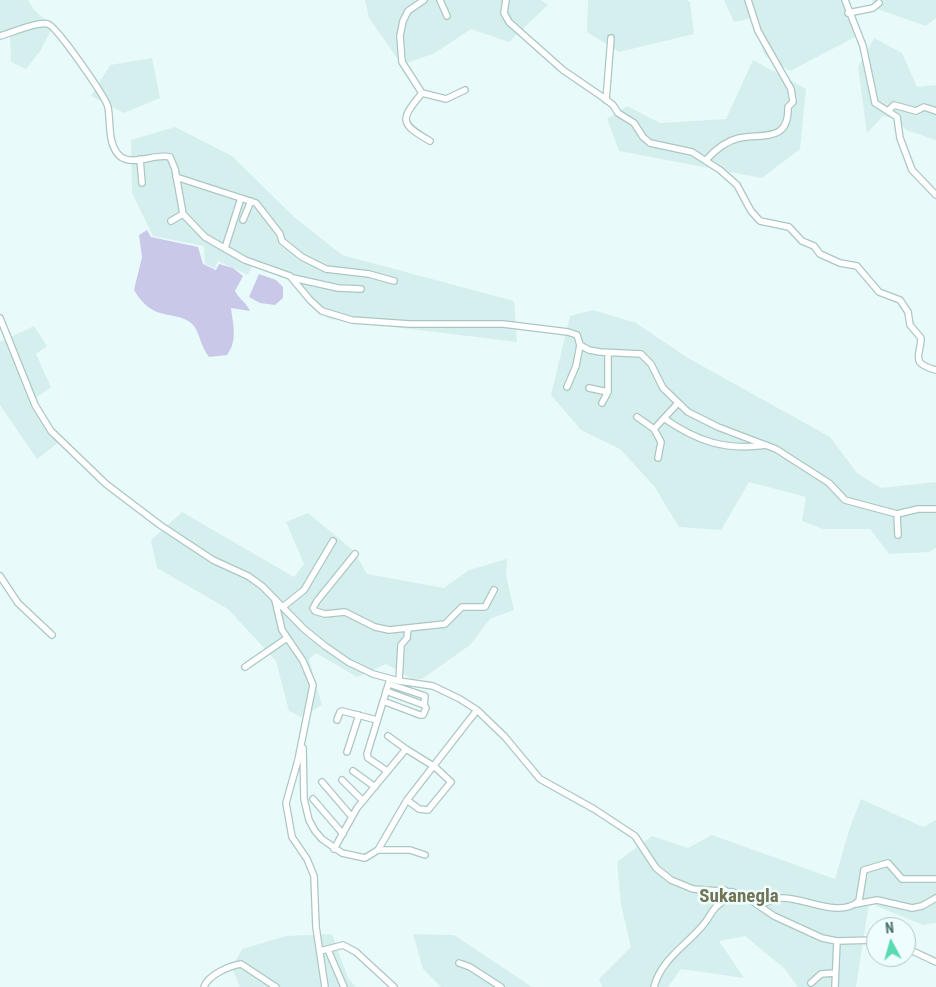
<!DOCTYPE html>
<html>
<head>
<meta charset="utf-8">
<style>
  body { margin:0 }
  #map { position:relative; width:936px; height:987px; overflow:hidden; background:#e9fafb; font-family:"Roboto Condensed",sans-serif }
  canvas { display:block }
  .north { position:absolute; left:866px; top:917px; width:50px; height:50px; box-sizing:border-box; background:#effdfe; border:1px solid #afc6c4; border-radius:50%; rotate:354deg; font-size:14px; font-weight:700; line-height:20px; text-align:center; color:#4f736c }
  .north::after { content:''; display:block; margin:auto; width:18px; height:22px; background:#59dab0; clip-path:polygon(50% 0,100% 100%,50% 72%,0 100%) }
</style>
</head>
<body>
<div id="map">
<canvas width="936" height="987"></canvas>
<div class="north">N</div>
</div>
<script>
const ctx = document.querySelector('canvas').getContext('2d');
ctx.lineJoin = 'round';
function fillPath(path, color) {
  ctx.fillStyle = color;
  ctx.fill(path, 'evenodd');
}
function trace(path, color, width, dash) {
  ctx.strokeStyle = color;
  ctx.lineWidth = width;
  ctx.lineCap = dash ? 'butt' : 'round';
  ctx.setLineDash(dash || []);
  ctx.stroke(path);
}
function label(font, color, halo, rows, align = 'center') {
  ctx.font = font + ' "Roboto Condensed",sans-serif';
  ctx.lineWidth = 5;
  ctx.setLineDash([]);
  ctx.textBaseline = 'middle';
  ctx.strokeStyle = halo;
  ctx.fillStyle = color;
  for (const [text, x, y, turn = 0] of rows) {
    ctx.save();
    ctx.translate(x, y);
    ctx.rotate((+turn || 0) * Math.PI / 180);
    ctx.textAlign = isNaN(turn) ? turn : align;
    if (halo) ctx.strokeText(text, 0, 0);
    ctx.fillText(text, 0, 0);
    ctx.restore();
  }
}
fillPath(new Path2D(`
  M0 0H28L35 11 53 27 40 51 26 69 11 62 10 34 0 36Z
  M365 0H541L548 5 509 42 471 29 435 53 402 65 369 18Z
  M588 0H687L690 2 694 34 619 52 587 32Z
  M724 0H849L859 35 790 71 765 56 752 18 734 22Z
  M872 0H936V18L926 26 874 8Z
  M874 38 902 53 917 87 936 85V140L906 130 896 119 883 116 867 133 858 67Z
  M152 58 160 98 124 113 91 96 110 65Z
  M753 60 806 89 800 149 762 178 619 151 607 119 627 106 660 123 726 119Z
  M175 127 232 156 294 217 342 255 514 301 517 342 329 319 308 303 289 280 252 266 248 275 218 261 215 268 205 264 204 246 153 236 132 193 131 140Z
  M593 310 636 323 688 358 830 437 857 473 881 488 936 482V548L929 552 889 554 870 529H823L802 521 806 497 749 482 721 530 679 527 654 486 620 449 581 430 551 395 570 316Z
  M34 326 47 346 36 354 51 387 32 401 59 442 37 459 0 405V342Z
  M182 512 294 577 304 564 286 522 308 513 354 551 367 574 444 588 469 570 507 559 506 575 514 610 490 619 470 645 422 679H412L386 664 357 677 316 653 309 659 322 705 301 717 289 711 276 661 228 609 157 568 151 540Z
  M861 799 923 827 936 820V923L923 925 869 903 856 987H798L785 969 745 936 719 941 744 978 681 969 668 987H602L599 979 631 947 621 905 617 862 652 836 688 848 712 835 835 879 849 830Z
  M332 934 348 978 356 987H240L232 968 242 949 286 936Z
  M413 934 454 935 532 987H441L423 969Z`), '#d5efef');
fillPath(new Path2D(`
  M147 230 151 237 198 247 203 264 216 270 219 264 233 268 243 276 235 291C239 299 246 302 250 311L231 308C233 324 238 341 227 355L209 357C201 347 199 332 194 326 185 314 165 317 153 310 145 306 139 298 134 290L142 257 139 235Z
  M259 274 276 280 283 287V298L275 305 260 303 249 297Z`), '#cac8e8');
const minor = new Path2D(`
  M424 0 408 11 403 21 400 36 402 62 422 93C401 119 398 123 430 141
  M440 0 447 16
  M506 0 504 13 509 22 563 70 601 96 613 105 618 113 634 123 643 137 650 143 692 152 720 170 737 185 751 211 760 221 789 227 802 241 814 246 820 254 840 263 857 266 879 292 900 300 908 312 910 325 921 338C921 355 909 363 936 370
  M845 0 863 46 875 103 897 117 900 138 912 170 936 195
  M848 13 873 8 879 3
  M0 36C11 33 38 21 48 24 57 27 105 96 108 107 111 123 107 146 121 157 134 166 156 153 170 157L175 169 183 214 205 237 245 260 290 276 310 300 322 311 352 320 409 324H503L568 332 577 335 580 345 589 350 600 352 641 354 651 364 663 388 688 412 718 427 776 449 829 483 845 500 897 514 918 509H936
  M422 93 446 99 465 90
  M606 100 611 38
  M889 110 894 105 916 111 924 107 936 111
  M140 159 142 183
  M706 160C715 150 726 141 739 138 763 133 789 143 788 107L793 102 791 89 758 31 748 0
  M176 177 256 203 280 234 282 241 302 257 326 269 369 274 394 281
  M243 220 251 201
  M171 221 183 214
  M225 248 241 198
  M293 278 338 288 361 289
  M0 318 35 405 51 431 106 484 160 525 213 560 248 576 262 586 304 629 325 646 348 662 373 674 399 681 433 686 460 699 477 710 505 737 540 779 594 809 635 836 656 868 671 880 693 889 733 892 752 901 774 916 822 938 837 941 876 940
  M567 387 576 366 580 345
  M589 388 608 392
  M602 403 608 392V353
  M637 417 654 429 678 403
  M665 419C697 441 725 451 766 445
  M654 429 661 442 658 458
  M897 514 898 535
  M355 554 317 601 313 608 315 611 325 614 345 612 375 627 389 630 445 624 462 607H485L494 590
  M0 576 18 603 52 635
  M275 600 282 630 303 661 313 685 298 760 286 803 292 837 307 859 314 876 316 927 325 987
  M284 606 304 590 333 541
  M245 667 287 638
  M399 681 401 645 407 638 408 629
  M389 684 425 696 424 705
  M383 701 420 715H423L426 708 424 705 386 691
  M337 720 340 712 342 711 377 720
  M388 736 406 749
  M303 748 304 799 309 820 315 831 322 839 342 853 365 858 378 850 407 800 477 710
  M347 752 359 715
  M353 771 375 787
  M387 771 368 758 367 754 390 679
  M342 780 363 801
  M322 782 352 817
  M313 799 343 834
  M334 849 357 808 406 749 435 767 451 782 428 810 419 809 407 800
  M378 850H410L425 855
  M856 904 877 900 912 908 922 906 936 898
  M759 905C766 903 774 898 781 898 805 897 838 919 859 901L864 870 888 863 902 879H936
  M906 948 936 962
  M328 950 344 987
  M320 951 343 945 356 952 394 987
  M459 963 470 967 501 987
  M811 983 821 974 835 973
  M204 987C208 975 229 966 241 964L276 987
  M654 987C661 959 687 945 704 924 710 917 712 908 721 903L725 890
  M835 987 837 941`);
trace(minor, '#abc7c4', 8);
trace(minor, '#fff', 5.5);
label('bold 19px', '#717554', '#effdfe', [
  ["Sukanegla",739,897]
]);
</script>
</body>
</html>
